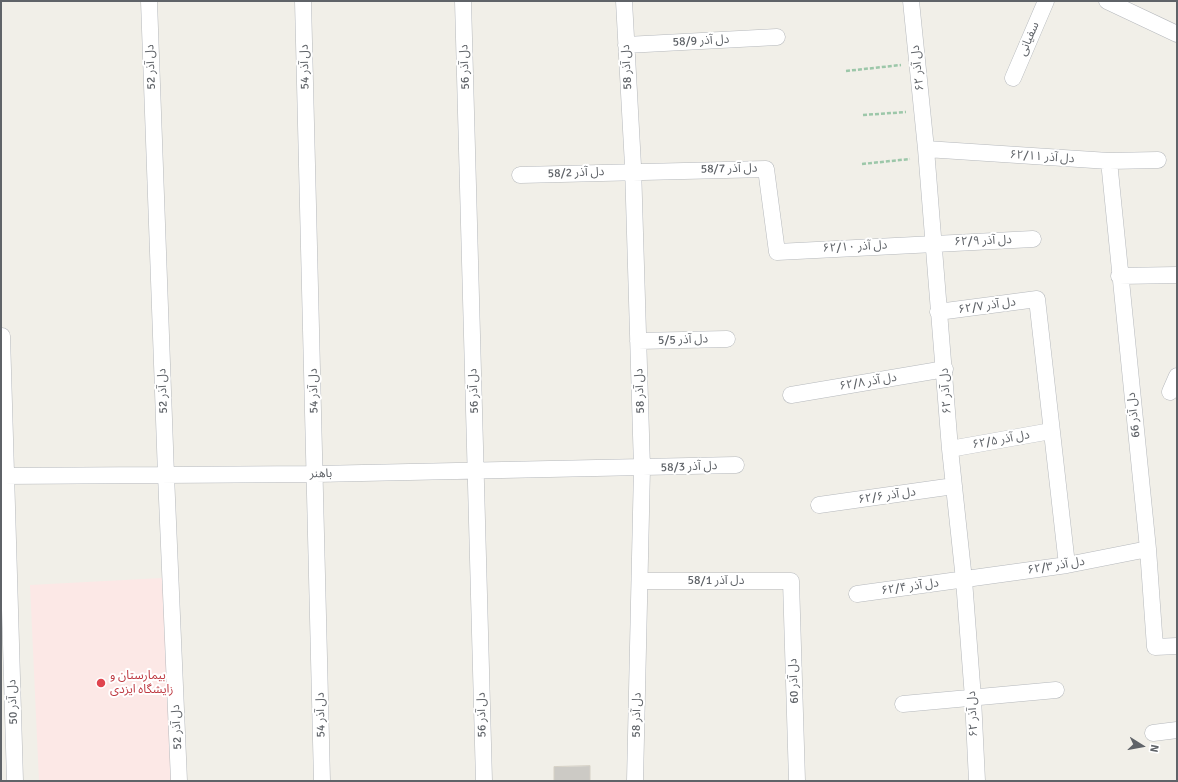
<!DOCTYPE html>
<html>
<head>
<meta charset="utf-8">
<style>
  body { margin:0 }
  #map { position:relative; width:1178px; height:782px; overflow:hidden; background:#f1efe8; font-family:Signika,sans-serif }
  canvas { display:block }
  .frame { position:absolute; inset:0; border:2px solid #5f6368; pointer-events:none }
  .north { position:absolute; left:1122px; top:726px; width:40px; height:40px; -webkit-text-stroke:3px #fff; paint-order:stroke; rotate:101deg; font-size:11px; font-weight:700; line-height:16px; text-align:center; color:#5f6368 }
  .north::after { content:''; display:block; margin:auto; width:14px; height:18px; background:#5f6368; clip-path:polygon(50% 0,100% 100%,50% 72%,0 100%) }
</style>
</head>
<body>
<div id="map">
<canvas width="1178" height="782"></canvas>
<div class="frame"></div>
<div class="north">N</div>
</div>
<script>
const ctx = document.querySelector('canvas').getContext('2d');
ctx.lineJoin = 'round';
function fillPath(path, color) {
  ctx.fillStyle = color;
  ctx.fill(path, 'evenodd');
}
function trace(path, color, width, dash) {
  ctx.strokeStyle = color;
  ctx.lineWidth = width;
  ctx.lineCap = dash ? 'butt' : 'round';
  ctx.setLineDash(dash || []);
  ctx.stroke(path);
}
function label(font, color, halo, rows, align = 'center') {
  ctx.font = font + ' Signika,"Noto Sans Arabic",sans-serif';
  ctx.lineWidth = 4;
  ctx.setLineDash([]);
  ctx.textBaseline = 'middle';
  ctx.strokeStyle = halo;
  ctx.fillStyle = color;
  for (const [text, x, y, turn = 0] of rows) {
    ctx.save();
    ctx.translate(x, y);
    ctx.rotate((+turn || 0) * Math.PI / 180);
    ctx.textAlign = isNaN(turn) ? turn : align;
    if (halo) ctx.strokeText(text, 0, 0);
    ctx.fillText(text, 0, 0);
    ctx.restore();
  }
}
fillPath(new Path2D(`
  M162 578 172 781H39L30 585Z`), '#fce8e6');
const building = new Path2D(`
  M590 766V781H554V767Z`);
fillPath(building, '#cccac5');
trace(building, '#d6d1c6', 1);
const minor = new Path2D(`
  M149 1 166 475 179 781
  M303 1 322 781
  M463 1 484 781
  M624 1 633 166 642 468 635 781
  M911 1 926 149 950 449 964 580 973 698 977 781
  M1107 1 1177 34
  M626 45 777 37
  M1013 78 1046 1
  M926 149 1109 161 1158 160
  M1109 161 1148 549 1155 647 1177 646
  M520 175 766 169 777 252 1033 239
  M1119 276 1177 275
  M938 312 1037 299 1067 565
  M2 336 15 781
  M638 341 727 339
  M1170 392 1177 376
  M791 395 945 369
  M950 449 1051 431
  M1 476 316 474 736 465
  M819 505 954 486
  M640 581H791L797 781
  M857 594 1067 565 1148 549
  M903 704 1056 690
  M1153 733 1177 730`);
trace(minor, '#b5b8bc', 17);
trace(new Path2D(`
  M846 71 901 65
  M863 115 906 112
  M862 164 910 159`), '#9cc7a9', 2.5, [4, 2]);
trace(minor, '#fff', 16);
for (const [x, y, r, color] of [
  [101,683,5,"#e0444e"]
]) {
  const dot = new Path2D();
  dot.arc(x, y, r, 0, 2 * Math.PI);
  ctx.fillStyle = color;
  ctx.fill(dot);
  trace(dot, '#fff', 1.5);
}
label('12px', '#5f6368', '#fff', [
  ["سفیانی",1029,39,-67],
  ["دل آذر 58/9",701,41,-3],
  ["دل آذر 52",151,67,-92],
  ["دل آذر 54",305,67,-91],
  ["دل آذر 56",465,67,-92],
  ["دل آذر 58",627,67,-93],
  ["دل آذر ۶۲",918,68,-96],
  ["دل آذر ۶۲/۱۱",1042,157,4],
  ["دل آذر 58/7",729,169,-1],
  ["دل آذر 58/2",576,173,-2],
  ["دل آذر ۶۲/۹",983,241,-2],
  ["دل آذر ۶۲/۱۰",855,247,-3],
  ["دل آذر ۶۲/۷",987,306,-8],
  ["دل آذر 5/5",683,340,-2],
  ["دل آذر ۶۲/۸",868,382,-9],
  ["دل آذر 52",163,391,-92],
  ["دل آذر 54",314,391,-91],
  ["دل آذر 56",474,391,-92],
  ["دل آذر 58",640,391,-92],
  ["دل آذر ۶۲",946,391,-94],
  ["دل آذر 66",1134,415,-96],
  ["دل آذر ۶۲/۵",1001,440,-10],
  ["دل آذر 58/3",689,467,-2],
  ["باهنر",321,474,-1],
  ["دل آذر ۶۲/۶",887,496,-8],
  ["دل آذر ۶۲/۳",1056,566,-9],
  ["دل آذر 58/1",716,581],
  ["دل آذر ۶۲/۴",910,587,-8],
  ["دل آذر 60",794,681,-92],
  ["دل آذر 50",13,702,-92],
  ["دل آذر ۶۲",973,714,-93],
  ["دل آذر 54",321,715,-91],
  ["دل آذر 56",482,715,-91],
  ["دل آذر 58",637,715,-89],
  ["دل آذر 52",177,727,-93]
]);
label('12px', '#be3a42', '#fff', [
  ["بیمارستان و",110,676],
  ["زایشگاه ایزدی",110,690]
], 'left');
</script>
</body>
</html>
